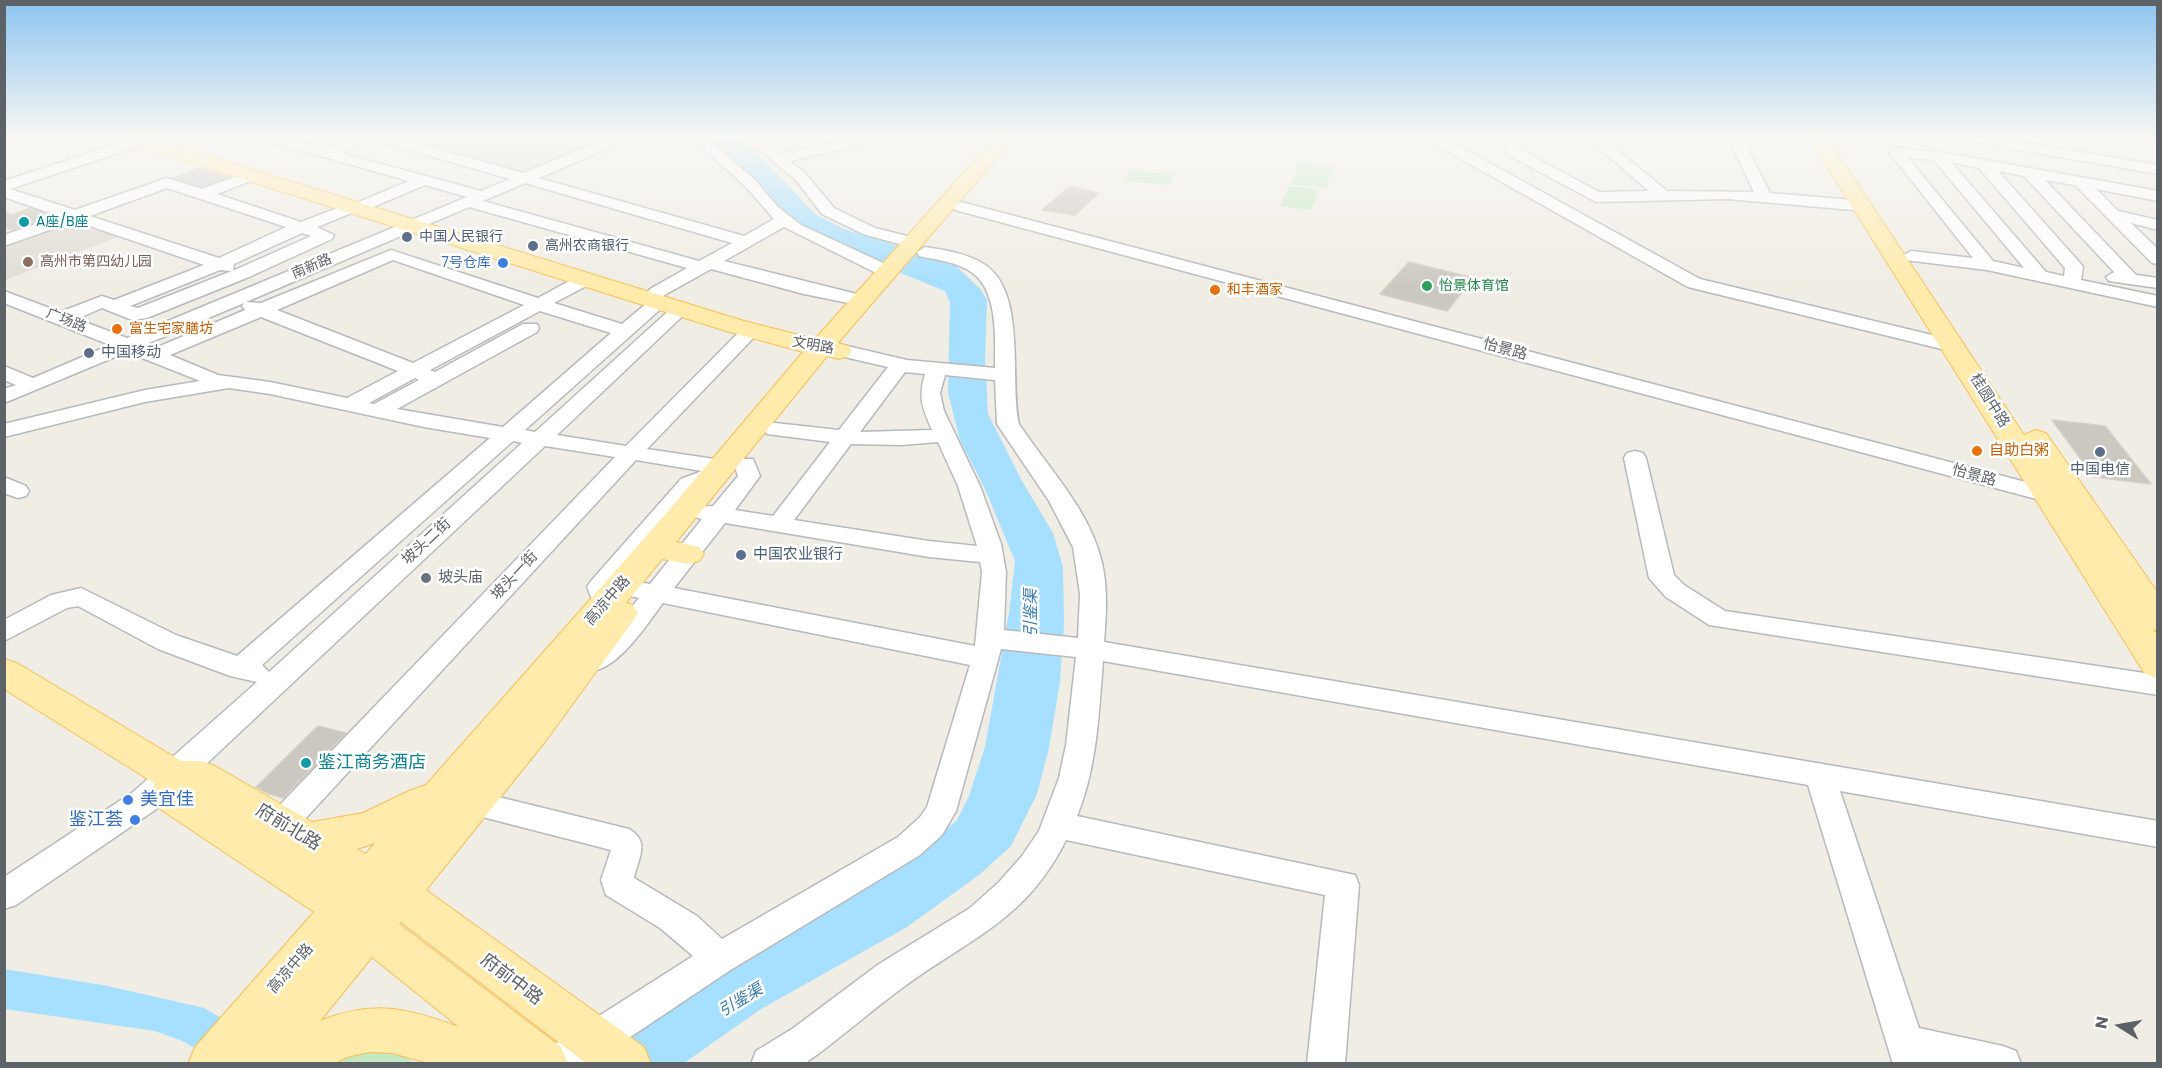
<!DOCTYPE html>
<html>
<head>
<meta charset="utf-8">
<style>
  body { margin:0 }
  #map { position:relative; width:2162px; height:1068px; overflow:hidden; background:#f0ede5; font-family:Poppins,sans-serif }
  canvas { display:block }
  .frame { position:absolute; inset:0; border:6px solid #5d6267; pointer-events:none }
  .north { position:absolute; left:2090px; top:996px; width:60px; height:60px; -webkit-text-stroke:4px #fff; paint-order:stroke; rotate:281deg; font-size:16px; font-weight:700; line-height:24px; text-align:center; color:#5d6267 }
  .north::after { content:''; display:block; margin:auto; width:21px; height:27px; background:#5d6267; clip-path:polygon(50% 0,100% 100%,50% 72%,0 100%) }
</style>
</head>
<body>
<div id="map">
<canvas width="2162" height="1068"></canvas>
<div class="frame"></div>
<div class="north">N</div>
</div>
<script>
const ctx = document.querySelector('canvas').getContext('2d');
ctx.lineJoin = 'round';
function fillPath(path, color) {
  ctx.fillStyle = color;
  ctx.fill(path, 'evenodd');
}
function trace(path, color, width, dash) {
  ctx.strokeStyle = color;
  ctx.lineWidth = width;
  ctx.lineCap = dash ? 'butt' : 'round';
  ctx.setLineDash(dash || []);
  ctx.stroke(path);
}
function label(font, color, halo, rows, align = 'center') {
  ctx.font = font + ' Poppins,"Noto Sans SC",sans-serif';
  ctx.lineWidth = 5;
  ctx.setLineDash([]);
  ctx.textBaseline = 'middle';
  ctx.strokeStyle = halo;
  ctx.fillStyle = color;
  for (const [text, x, y, turn = 0] of rows) {
    ctx.save();
    ctx.translate(x, y);
    ctx.rotate((+turn || 0) * Math.PI / 180);
    ctx.textAlign = isNaN(turn) ? turn : align;
    if (halo) ctx.strokeText(text, 0, 0);
    ctx.fillText(text, 0, 0);
    ctx.restore();
  }
}
fillPath(new Path2D(`
  M401 138H609L517 176 396 139Z
  M75 219 123 235 5 280V245Z`), '#e0dcd4');
fillPath(new Path2D(`
  M444 138H500L471 149 438 140Z
  M1299 163 1333 167 1326 188 1291 184Z
  M1130 170 1174 174 1169 185 1124 181Z
  M1289 186 1319 190 1311 210 1280 206Z
  M380 1041 415 1063 311 1064Z`), '#c4e9c1');
fillPath(new Path2D(`
  M703 138H738L759 155 815 214 844 229 954 264 981 290 987 300 985 358 988 414 1022 481 1053 533 1063 567 1064 625 1060 682 1049 748 1037 794 1011 846 979 875 907 927 761 1009 684 1063 572 1064 934 840 957 820 969 796 985 747 1009 613 1015 561 985 489 960 440 956 425 948 392 950 302 945 291 864 258 781 213 756 180Z
  M4 969 108 986 204 1008 300 1063H222L182 1041 155 1031 5 1009Z`), '#a6dfff');
const building = new Path2D(`
  M200 168 228 177 202 187 173 178Z
  M1073 187 1099 193 1075 215 1042 210 1068 188Z
  M30 208 52 216 12 230 4 227V212L11 215Z
  M1409 262 1473 278 1447 311 1380 294Z
  M2052 420 2105 426 2151 484 2094 477Z
  M318 726 346 733 283 798 269 794 256 787Z`);
fillPath(building, '#cbc8c2');
trace(building, '#d5cec3', 1.5);
const minor = new Path2D(`
  M136 138H156L154 141 10 189 75 210 167 178 202 189 253 170 258 172 261 175 258 178 217 194 301 222 353 202 361 207 359 210 317 227 334 235 332 239 249 277 147 318 132 320 102 308 77 319 127 338 467 197 425 185 373 207H361L359 204 361 201 409 181 267 141 265 138H287L325 148 357 138H398L523 173 608 138H627L625 141 539 178 744 236 774 219 745 186 691 138H706L755 180 778 207 801 225 894 268 897 272 888 277 882 276 784 227 724 261 869 297 872 301 869 305 863 306 804 294 711 269 661 297 667 302 664 306 525 430 535 432 675 305H687L690 309 557 435 626 446 744 327 751 325 760 331 647 449 721 460 729 462 732 467 725 478 697 489 613 588 621 601 617 607 608 610 593 602 587 587 591 581 681 479 702 471 636 460 293 832 282 836 271 832 266 823 271 814 615 457 545 446 185 784 155 810 16 905 4 909V877L133 792 257 682 230 676 158 649 78 606 67 608 4 641V620L51 595 81 588 176 635 237 656 490 438 424 427 270 394 229 388 145 402 4 437V424L145 390 200 381 127 352 4 403V389L16 385 4 380V366L33 378 110 345 4 303V291L60 312 102 296 114 300 204 265 75 221 4 246V235L59 216 4 197V181ZM376 139 378 141 510 179 481 191 341 153ZM525 183 732 243 699 261 483 201ZM167 188 286 227 219 258 90 216ZM469 207 687 268 650 289 647 293 653 298 622 324 554 303 592 283 595 279 592 275H580L538 298 391 250 261 303 246 302ZM302 233 311 236 237 269 138 308 130 306 220 270 233 271 234 264ZM393 260 396 261 524 305 413 363 277 310ZM244 303 242 306 245 310 153 349 144 345ZM540 311 611 333 503 427 397 409 537 332 539 328 537 324H523L435 372 430 370ZM261 317 398 371 347 398 270 382 218 375 170 355ZM415 378 419 380 374 404 369 403ZM513 441 522 443 269 672 262 665Z
  M745 138H760L781 154 855 138H880L878 141 790 161 806 174 834 208 875 228 919 239 921 243 913 248 863 234 822 214 796 180Z
  M1417 138 1446 139 1700 279 1961 342 1964 346 1954 352 1688 287 1436 145Z
  M1511 138H1526L1518 147 1521 150 1599 192 1649 191 1587 138H1602L1667 191 1754 192 1728 138H1742L1770 193 1864 201 1872 206 1864 211 1728 199 1596 202 1510 156 1504 146Z
  M1966 138H1996L2158 165V174L1973 142Z
  M1896 148 1946 153 2158 191V201L2096 189 2118 211 2158 220V230L2131 223 2158 249V264L2152 263 2075 185 2045 180 2136 275 2158 278V288L2109 281 2106 277 2114 272 2024 176 1998 171 2080 263 2083 267 2081 280 2158 296V307L1987 270 1905 260 1902 256 1911 251 1973 258 1889 152ZM1908 158 1934 160 2024 268 1993 261ZM1951 162 1979 168 2065 268 2064 276 2046 272Z
  M961 202 2056 490 2060 495 2056 500H2040L955 210 953 207 955 204Z
  M925 247C944 250 965 253 982 263 1028 289 1009 380 1019 424 1048 468 1090 510 1102 563 1108 589 1106 616 1104 642L2158 821V847L1840 791 1919 1028 2003 1046 2016 1051 2021 1064H1893L1808 785 1103 661C1099 712 1097 768 1077 816L1355 875 1359 885 1345 1064H1307L1325 895 1066 840C1027 918 975 936 909 983 878 1005 849 1031 818 1054L804 1064H751L756 1051 792 1029 879 964 970 908 999 882 1022 856 1039 831 1059 778 1066 745 1076 657 1001 649 956 811 942 835 920 855 729 971 590 1064H539L544 1051 693 956 660 928 606 895 601 880 611 850 463 812 459 803 463 794 474 791 629 829C651 842 638 858 634 878L697 916 722 939 898 837 920 817 927 807 970 665 663 603C646 625 613 679 582 670L578 663 582 656 610 634 639 598 630 596 626 590 630 584 639 582 650 584 702 519 695 517 691 512 695 507 713 506 738 476 734 464 737 459H753L760 476 735 510 773 516 830 442 767 434 764 429 767 424 775 423 839 430 888 367 836 355 833 351 836 347 843 345 907 360 995 368C995 338 999 287 968 270 953 261 936 260 919 256L917 252ZM905 372 925 374C918 398 922 407 932 430L860 432ZM945 375 995 380 997 424 1049 501 1073 547 1080 594 1078 638 1004 630 1006 572 1001 544 980 486 944 411 940 393ZM938 442 958 486 977 546 929 541 794 520 851 444 902 445ZM725 523 929 557 980 562 982 572 975 646 674 588Z
  M1635 451 1643 453 1646 458 1674 575 1684 585 1725 611 2158 675V695L1709 625 1666 597 1649 578 1624 458 1627 453Z
  M4 477 26 486 29 491 26 496 18 498 4 493Z`);
const major = new Path2D(`
  M122 138H150L744 321 815 339 995 138H1014L838 343 848 346 852 351 848 356 839 359 827 356 676 542 699 547 704 554 699 561 688 564 662 559 626 603 633 605 638 613 633 621 547 739 426 890 644 1047 651 1064H587L401 922 399 924 561 1047 568 1064H432L392 1053 369 1052 347 1057 333 1064H188L195 1047 314 912 160 809 154 798V783L4 689V659L17 663 181 761H201L215 766 312 822 363 813 411 790 426 785 664 516 803 352 726 331 124 142ZM375 843 366 854 357 849ZM372 957 459 1027C408 1008 373 999 320 1021Z
  M1809 138H1827L2024 435 2036 430 2046 433 2158 593V631L2153 629 2158 636V678L2145 674Z`);
trace(minor, '#b6b9bd', 3);
trace(major, '#f9bf56', 2);
fillPath(minor, '#fff');
fillPath(major, '#ffebab');
const sky = ctx.createLinearGradient(0, 0, 0, 287);
sky.addColorStop(0, '#8dc5f1');
sky.addColorStop(0.48, '#f8f7f3');
sky.addColorStop(1, '#f8f7f300');
ctx.fillStyle = sky;
ctx.fillRect(0, 0, 2162, 287);
for (const [x, y, r, color] of [
  [24,222,6,"#0f9aa8"],
  [407,237,6,"#5c6f8a"],
  [533,246,6,"#5c6f8a"],
  [28,262,6,"#8d6e63"],
  [503,263,6,"#3f7fe0"],
  [1427,286,6,"#2e9e5b"],
  [1215,290,6,"#e8710a"],
  [117,329,6,"#e8710a"],
  [89,353,6,"#5c6f8a"],
  [1977,451,6,"#e8710a"],
  [2100,452,6,"#5c6f8a"],
  [741,555,6,"#5c6f8a"],
  [426,578,6,"#6b7280"],
  [306,763,6,"#0f9aa8"],
  [128,800,6,"#3f7fe0"],
  [135,820,6,"#3f7fe0"]
]) {
  const dot = new Path2D();
  dot.arc(x, y, r, 0, 2 * Math.PI);
  ctx.fillStyle = color;
  ctx.fill(dot);
  trace(dot, '#fff', 2);
}
label('14px', '#0d838f', '#fff', [
  ["A座/B座",36,222]
], 'left');
label('14px', '#4e5e75', '#fff', [
  ["中国人民银行",419,237],
  ["高州农商银行",545,246]
], 'left');
label('14px', '#785e54', '#fff', [
  ["高州市第四幼儿园",40,262]
], 'left');
label('14px', '#366cbe', '#fff', [
  ["7号仓库",491,263]
], 'right');
label('14px', '#5d6267', '#fff', [
  ["南新路",312,267,-23],
  ["广场路",66,321,22],
  ["文明路",813,346,10]
]);
label('14px', '#27864d', '#fff', [
  ["怡景体育馆",1439,286]
], 'left');
label('14px', '#c56008', '#fff', [
  ["和丰酒家",1227,290],
  ["富生宅家膳坊",129,329]
], 'left');
label('15px', '#5d6267', '#fff', [
  ["怡景路",1505,350,15],
  ["桂圆中路",1989,401,58],
  ["怡景路",1974,476,15],
  ["坡头二街",427,542,-43],
  ["坡头一街",515,576,-47],
  ["高凉中路",608,601,-49],
  ["高凉中路",291,969,-49]
]);
label('15px', '#4e5e75', '#fff', [
  ["中国移动",101,353],
  ["中国电信",2100,470,"center"],
  ["中国农业银行",753,555]
], 'left');
label('15px', '#c56008', '#fff', [
  ["自助白粥",1989,451]
], 'left');
label('15px', '#5b616d', '#fff', [
  ["坡头庙",438,578]
], 'left');
label('italic 16px', '#3a7bae', '#fff', [
  ["引鉴渠",1032,613,-90],
  ["引鉴渠",741,1001,-31]
]);
label('18px', '#0d838f', '#fff', [
  ["鉴江商务酒店",318,763]
], 'left');
label('18px', '#366cbe', '#fff', [
  ["美宜佳",140,800],
  ["鉴江荟",123,820,"right"]
], 'left');
label('18px', '#5d6267', '#fff', [
  ["府前北路",288,828,31],
  ["府前中路",511,980,37]
]);
</script>
</body>
</html>
